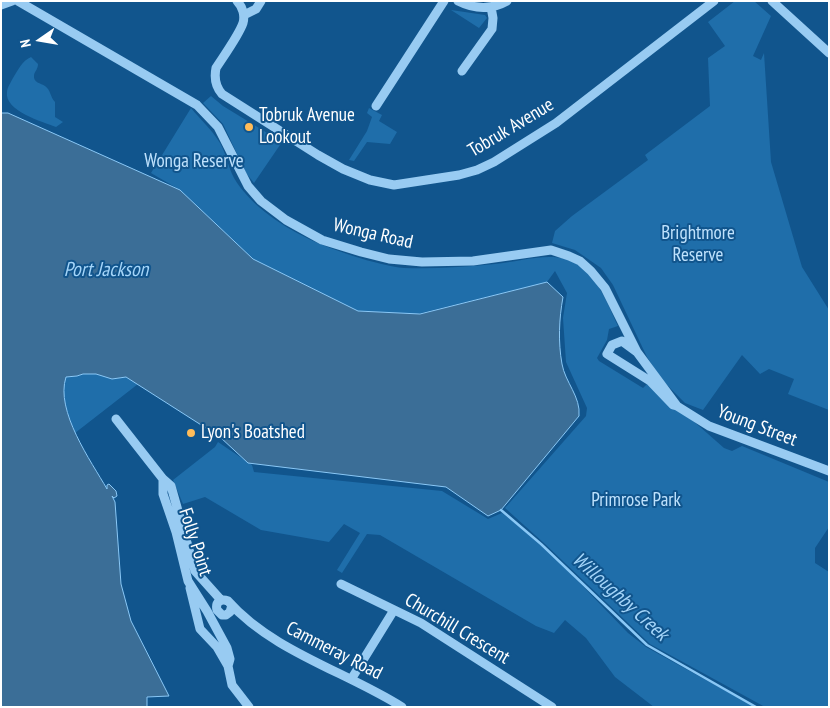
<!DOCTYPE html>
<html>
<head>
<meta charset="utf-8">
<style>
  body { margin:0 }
  #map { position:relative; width:830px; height:708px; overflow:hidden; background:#11558d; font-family:"PT Sans Narrow",sans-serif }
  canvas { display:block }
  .frame { position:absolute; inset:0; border:2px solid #fff; pointer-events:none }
  .north { position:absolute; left:15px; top:15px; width:50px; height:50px; -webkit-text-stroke:4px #11558d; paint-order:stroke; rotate:257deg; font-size:14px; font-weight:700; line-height:20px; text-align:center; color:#fff }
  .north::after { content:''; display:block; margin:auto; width:18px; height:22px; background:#fff; clip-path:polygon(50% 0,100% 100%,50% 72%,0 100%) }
</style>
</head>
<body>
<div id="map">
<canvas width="830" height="708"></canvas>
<div class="frame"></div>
<div class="north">N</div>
</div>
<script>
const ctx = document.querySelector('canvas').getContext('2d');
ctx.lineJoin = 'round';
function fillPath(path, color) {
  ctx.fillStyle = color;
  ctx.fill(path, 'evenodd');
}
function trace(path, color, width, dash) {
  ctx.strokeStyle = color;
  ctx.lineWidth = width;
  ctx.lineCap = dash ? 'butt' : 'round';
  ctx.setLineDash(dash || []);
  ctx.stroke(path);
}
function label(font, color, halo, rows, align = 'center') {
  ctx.font = font + ' "PT Sans Narrow",sans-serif';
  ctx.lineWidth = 4;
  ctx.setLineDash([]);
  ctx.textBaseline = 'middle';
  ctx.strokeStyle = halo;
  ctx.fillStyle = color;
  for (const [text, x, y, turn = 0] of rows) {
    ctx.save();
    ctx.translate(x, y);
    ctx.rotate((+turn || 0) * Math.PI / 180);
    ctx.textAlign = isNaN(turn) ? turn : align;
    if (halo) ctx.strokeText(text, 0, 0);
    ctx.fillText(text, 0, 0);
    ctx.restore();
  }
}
fillPath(new Path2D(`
  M735 1H754L771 16 753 56 761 60 764 53 771 162 802 267 829 310V410L788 394 794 379 769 369 760 374 742 355 703 410 685 403 662 380 647 357 613 285 601 268 575 250 552 243 555 231 572 216 648 160 645 155 710 106 708 58 725 46 708 22Z
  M451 10 485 15 487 18 479 28Z
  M31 57 38 64C38 69 35 71 34 75 33 83 41 83 45 86 51 90 50 97 55 102V117L63 122 56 127C43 122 4 111 7 92 7 88 11 82 13 78 18 70 22 61 31 57Z
  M211 96 223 106 282 142 254 183 246 173 223 124 203 103Z
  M191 108C200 119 212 130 220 143 226 153 228 167 234 178 249 203 277 223 303 236 325 248 379 266 404 268 434 269 465 267 495 264 517 262 544 253 566 259 595 268 606 301 618 326L609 329 607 340 597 358 599 361 643 388 649 382 724 448 732 451 742 446 829 482V527L815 548V563L829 572V707H765L650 644 545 544 505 508 586 416 587 408 566 362 563 318 567 293 555 271 547 282 417 314 358 311 253 259 180 190 151 173Z
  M369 108 382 115 379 121 397 132 390 144 367 142 354 161 349 160 367 131 372 117 367 113Z
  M83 374H96L112 379 126 377 138 384 75 433C69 415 60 396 66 377L77 376Z
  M218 442 252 465 254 472 442 491 488 519 502 513 542 544 628 633 646 647 755 707H654L615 677 586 638 565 620 554 633 536 626 380 535 367 534 342 573 337 570 360 533 344 524 329 542 261 530 205 497 183 504 173 480 215 447Z`), '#1f6eaa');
const water = new Path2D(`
  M1 113H8L180 190 253 259 358 311 420 314 547 282 563 297C559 319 558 342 562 364 565 382 581 397 579 416L501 510 488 516 446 487 248 463 220 437 126 377 112 379 96 374H83L77 376 66 377C55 411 91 461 107 489V485L109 484 116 491 117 496 114 498 112 496 115 502 121 584 131 621 169 696 147 697V707H1Z`);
fillPath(water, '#3b6e97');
trace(water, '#8ac8f6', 1);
trace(new Path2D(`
  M501 510 541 544 647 645 756 707`), '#8ac8f6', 2.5);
trace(new Path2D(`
  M18 1 197 105 218 127 248 186 261 201 286 220 322 240 361 252 389 259 422 262 473 261 551 250 569 256 580 261 591 271 605 288 637 352
  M237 1C243 7 245 16 243 23 239 35 223 57 216 68 214 78 215 86 222 94L318 155 343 169 370 180 394 185 459 175 477 170 494 162 556 123 714 1
  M458 1C474 9 491 10 507 1
  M772 1 829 53
  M1 5 12 1
  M244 15 256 9 261 1
  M462 71 492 29 493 18 491 7
  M376 106 444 1
  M677 406 637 352 622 341 612 345 607 354 650 381 673 405 677 406 709 426 829 471
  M116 419 163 479 171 486 195 571 221 600
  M163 479V494L176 532 188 581 207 611 227 648 230 659 228 666
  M341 584 421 623 552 707
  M190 588 200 629 217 647 228 666 232 685 249 707
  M232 605 230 612 226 615H222L217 610C215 602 221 598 228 601 272 651 347 672 402 707
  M352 678 394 610`), '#98cbf2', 9);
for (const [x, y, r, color] of [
  [249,127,5,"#ffbc59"],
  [191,433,5,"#ffbc59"]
]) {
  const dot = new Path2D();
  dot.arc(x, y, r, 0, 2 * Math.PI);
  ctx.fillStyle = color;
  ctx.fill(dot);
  trace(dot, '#11558d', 2);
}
label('19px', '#fff', '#11558d', [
  ["Tobruk Avenue",259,116],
  ["Lookout",259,138],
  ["Lyon's Boatshed",201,433]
], 'left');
label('19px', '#fff', '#11558d', [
  ["Tobruk Avenue",511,128,-31],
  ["Wonga Road",373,234,13],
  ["Young Street",757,426,21],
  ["Folly Point",195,542,72],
  ["Churchill Crescent",457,629,31],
  ["Cammeray Road",334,651,27]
]);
label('19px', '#bfe2fd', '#11558d', [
  ["Wonga Reserve",194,162],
  ["Brightmore",698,234],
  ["Reserve",698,256],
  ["Primrose Park",636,501]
]);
label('italic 20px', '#a4d5f9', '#11558d', [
  ["Port Jackson",106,270],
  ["Willoughby Creek",620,597,42]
]);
</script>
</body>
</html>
